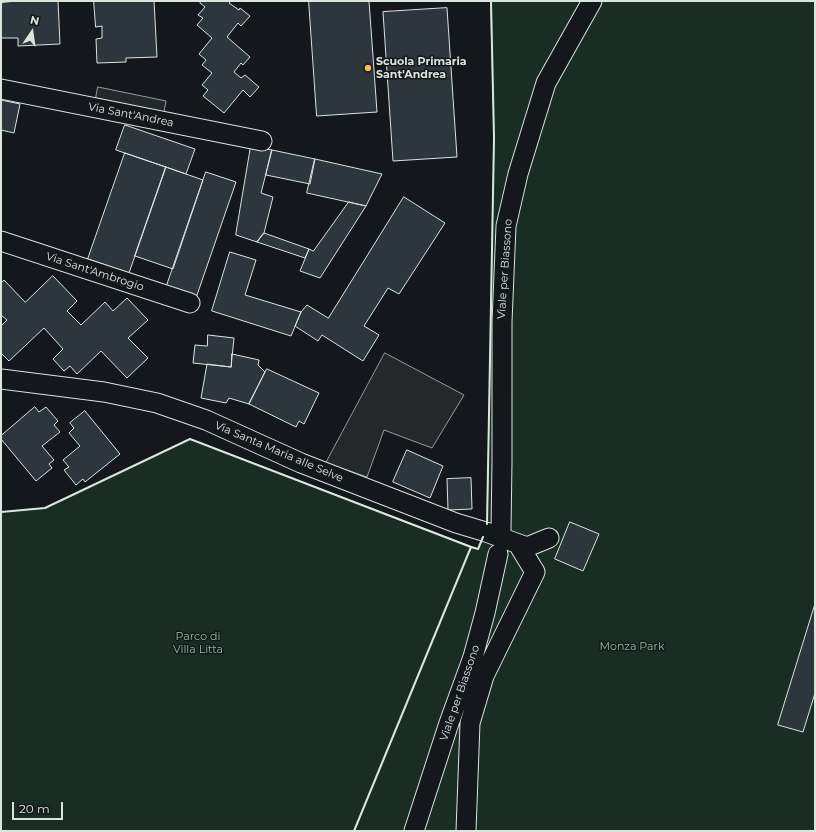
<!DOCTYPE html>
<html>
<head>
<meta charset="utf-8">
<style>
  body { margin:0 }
  #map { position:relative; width:816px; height:832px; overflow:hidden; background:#14181c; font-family:Montserrat,sans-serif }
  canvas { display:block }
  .frame { position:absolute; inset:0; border:2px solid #d8e6dc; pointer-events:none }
  .north { position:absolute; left:12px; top:12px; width:40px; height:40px; -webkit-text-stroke:3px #14181c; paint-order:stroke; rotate:13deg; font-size:11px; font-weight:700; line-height:16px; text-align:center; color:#d8e6dc }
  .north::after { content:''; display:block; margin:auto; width:14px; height:18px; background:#d8e6dc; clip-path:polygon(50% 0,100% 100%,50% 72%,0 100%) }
  .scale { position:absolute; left:12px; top:802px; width:51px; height:18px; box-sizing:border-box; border:2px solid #d8e6dc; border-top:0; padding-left:5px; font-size:12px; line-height:14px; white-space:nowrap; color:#d8e6dc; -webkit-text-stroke:3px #14181c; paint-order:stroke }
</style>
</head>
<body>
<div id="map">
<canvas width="816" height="832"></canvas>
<div class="frame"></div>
<div class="north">N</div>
<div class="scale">20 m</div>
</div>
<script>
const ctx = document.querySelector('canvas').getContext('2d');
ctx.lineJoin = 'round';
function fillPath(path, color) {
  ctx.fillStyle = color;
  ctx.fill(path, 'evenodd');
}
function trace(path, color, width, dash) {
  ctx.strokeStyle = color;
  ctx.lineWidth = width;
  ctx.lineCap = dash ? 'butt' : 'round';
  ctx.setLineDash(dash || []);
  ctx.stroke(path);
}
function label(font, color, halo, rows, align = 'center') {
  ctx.font = font + ' Montserrat,sans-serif';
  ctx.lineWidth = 3;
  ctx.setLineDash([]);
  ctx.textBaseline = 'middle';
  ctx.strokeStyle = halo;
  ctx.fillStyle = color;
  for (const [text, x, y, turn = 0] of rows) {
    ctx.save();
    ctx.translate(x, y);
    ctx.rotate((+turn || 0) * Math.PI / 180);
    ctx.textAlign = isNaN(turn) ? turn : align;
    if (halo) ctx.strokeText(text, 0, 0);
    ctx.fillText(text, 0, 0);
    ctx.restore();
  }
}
const green = new Path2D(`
  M491 1H815V831H1V512L45 508 190 439 478 549 487 529 494 138Z`);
fillPath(green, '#1a2d24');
trace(green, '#939e99', 1);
const parking = new Path2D(`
  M98 87 166 101 164 112 96 98Z
  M385 353 464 395 432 448 384 430 367 477 326 463Z`);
fillPath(parking, '#24282b');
trace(parking, '#939e99', 1);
const building = new Path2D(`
  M16 1H58L60 44 18 46V38H1V3Z
  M94 1H154L157 57 126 58V62L97 63 96 39 102 38V26L96 27Z
  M202 1H231L229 3 239 10 240 8 250 16 241 26 238 23 227 37 250 57 243 65 241 63 234 72 241 78 245 75 259 87 250 97 243 90 224 113 203 96 208 90 202 85 212 73 202 65 206 60 199 54 212 38 197 25 203 18 198 15 205 7 200 3Z
  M309 1H369L377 112 317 116Z
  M447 8 457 157 393 161 383 12Z
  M1 100 20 104 14 133 1 130Z
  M125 125 195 149 186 174 116 150Z
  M251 146 272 150 261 193 273 197 264 233 257 242 236 235Z
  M272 150 315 159 310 184 266 175Z
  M125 153 166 167 129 273 88 259Z
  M315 159 382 174 366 206 307 193Z
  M166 167 203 180 173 269 135 256Z
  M206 172 236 182 196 298 166 288Z
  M404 197 445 223 399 294 388 288 364 326 379 335 363 361 322 335 318 341 295 326 301 312 307 305 328 318Z
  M349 202 366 206 320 278 300 271 309 249 313 251Z
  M264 233 309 249 305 258 257 242Z
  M230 252 256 260 245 295 301 312 291 336 212 311Z
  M53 276 77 301 67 311 81 325 105 302 113 311 127 298 148 320 128 338 148 358 127 378 101 351 77 374 70 366 64 371 53 359 63 349 44 328 9 361 1 353V326L7 320 1 315V283L4 280 25 302Z
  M208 335 234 338 231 367 193 363 195 345 207 346Z
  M232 354 259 360 258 365 265 372 249 404 229 398 226 403 201 398 207 364 231 367Z
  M267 369 319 393 304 424 299 421 296 427 249 404Z
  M35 407 39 412 46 407 58 421 54 425 60 432 42 446 54 460 49 464 52 468 36 481 1 439V436Z
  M85 411 120 454 85 482 83 479 76 485 64 470 69 467 63 460 80 446 69 433 74 428 70 423Z
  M407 450 443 466 430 498 393 482Z
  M471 478 472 509 448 510 447 479Z
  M570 522 599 534 583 571 555 559Z
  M815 604V693L803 732 778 725Z`);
fillPath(building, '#2c363c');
trace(building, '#d8e6dc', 1);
const minor = new Path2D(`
  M1 89 262 141
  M1 241 190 303
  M1 379 104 392 157 403 206 420 301 463 456 523 486 532 527 547 549 538
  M501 530 502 462V322L506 226 518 174 546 83 592 1
  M414 831 449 723 473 657 485 613 498 554
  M466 831 470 723 484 676 535 572 518 544`);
trace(minor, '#d8e6dc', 21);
trace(minor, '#14181c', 19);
trace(new Path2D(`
  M1 512 45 508 190 439 471 547 478 549 483 537
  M487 524 494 138 491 1
  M354 831 471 547`), '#d8e6dc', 2);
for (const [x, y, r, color] of [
  [368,68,4,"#ffb74d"]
]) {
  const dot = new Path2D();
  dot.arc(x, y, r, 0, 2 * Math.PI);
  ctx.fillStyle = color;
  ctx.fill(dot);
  trace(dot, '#14181c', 1.5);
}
label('bold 11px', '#d8e6dc', '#14181c', [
  ["Scuola Primaria",376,62],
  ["Sant'Andrea",376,75]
], 'left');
label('11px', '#d8e6dc', '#14181c', [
  ["Via Sant'Andrea",131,115,11],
  ["Viale per Biassono",505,269,-86],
  ["Via Sant'Ambrogio",95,272,18],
  ["Via Santa Maria alle Selve",279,452,23],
  ["Viale per Biassono",460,693,-71]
]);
label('11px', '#8ac095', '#14181c', [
  ["Parco di",198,637],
  ["Villa Litta",198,650],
  ["Monza Park",632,647]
]);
</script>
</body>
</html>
